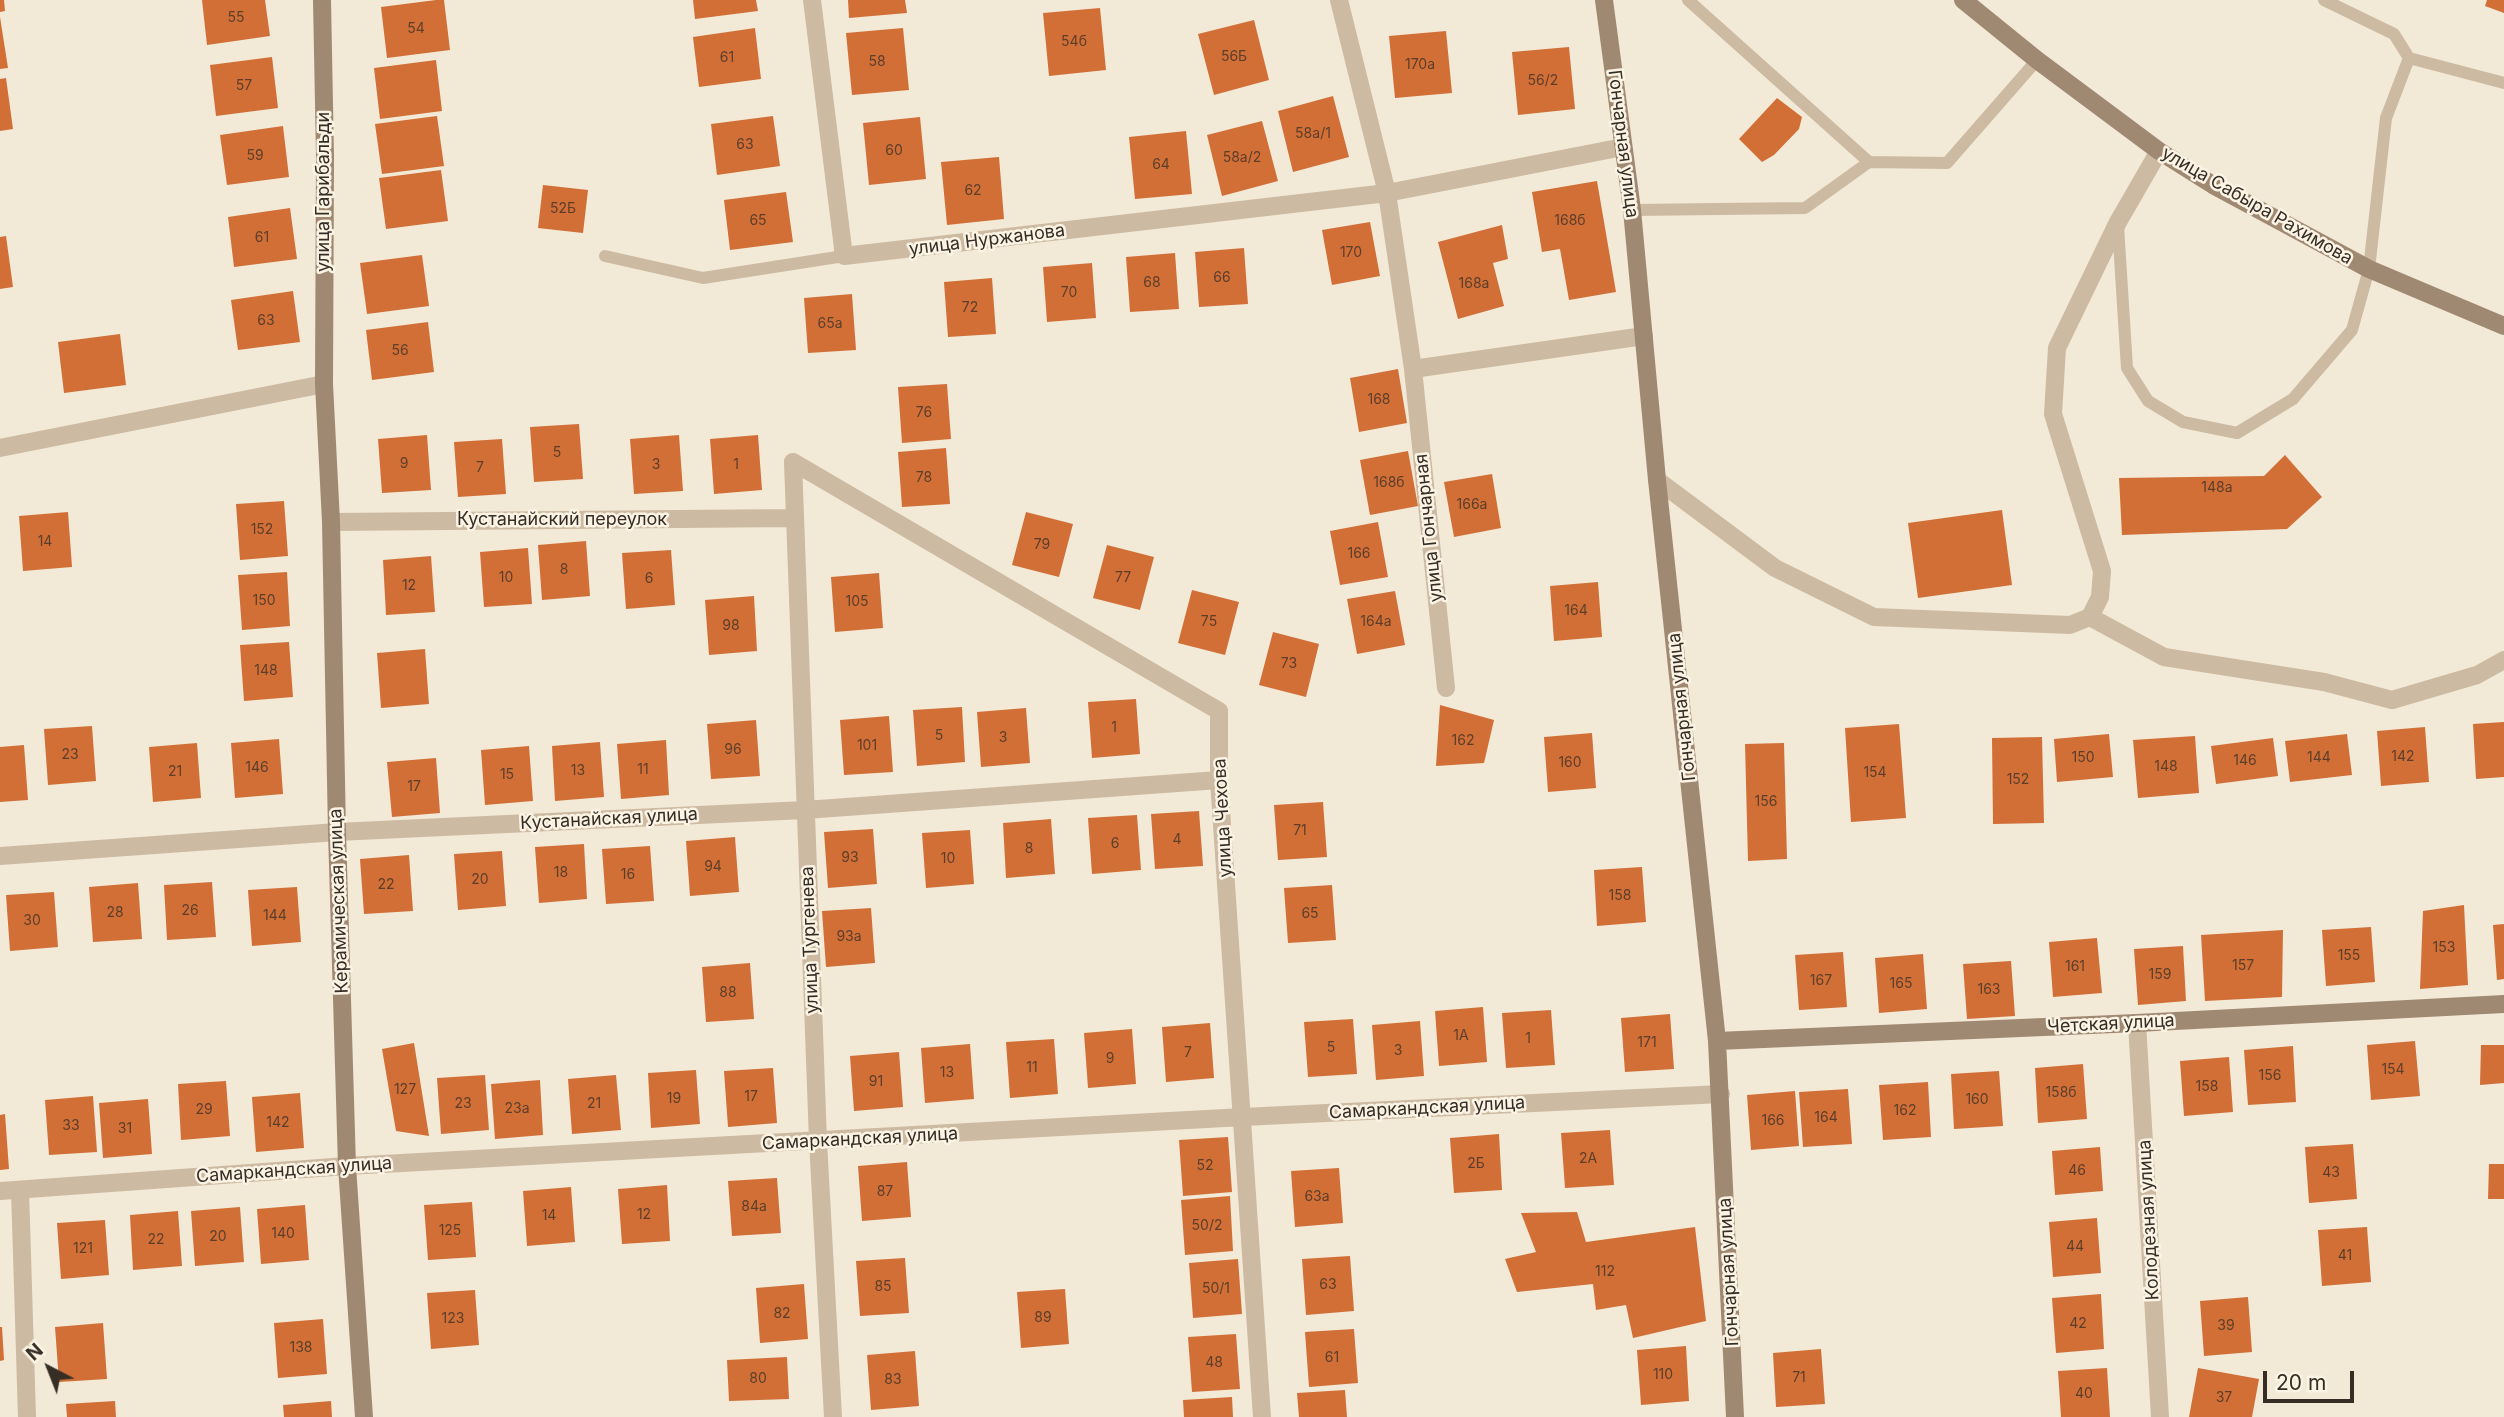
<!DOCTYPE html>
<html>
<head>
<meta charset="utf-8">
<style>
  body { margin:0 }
  #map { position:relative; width:2504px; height:1417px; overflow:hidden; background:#f3e9d7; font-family:Inter,sans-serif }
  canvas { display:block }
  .north { position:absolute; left:14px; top:1333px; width:70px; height:70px; -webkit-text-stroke:5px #fbf3e4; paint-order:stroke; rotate:318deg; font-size:19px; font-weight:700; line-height:28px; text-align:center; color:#362d25 }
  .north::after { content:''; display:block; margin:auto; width:24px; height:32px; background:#362d25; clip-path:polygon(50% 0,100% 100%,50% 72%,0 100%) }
  .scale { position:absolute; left:2263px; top:1371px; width:91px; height:32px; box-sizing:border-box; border:4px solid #362d25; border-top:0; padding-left:9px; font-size:21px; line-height:24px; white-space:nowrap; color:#362d25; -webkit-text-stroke:5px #fbf3e4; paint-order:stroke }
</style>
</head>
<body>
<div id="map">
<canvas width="2504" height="1417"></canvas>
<div class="north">N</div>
<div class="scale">20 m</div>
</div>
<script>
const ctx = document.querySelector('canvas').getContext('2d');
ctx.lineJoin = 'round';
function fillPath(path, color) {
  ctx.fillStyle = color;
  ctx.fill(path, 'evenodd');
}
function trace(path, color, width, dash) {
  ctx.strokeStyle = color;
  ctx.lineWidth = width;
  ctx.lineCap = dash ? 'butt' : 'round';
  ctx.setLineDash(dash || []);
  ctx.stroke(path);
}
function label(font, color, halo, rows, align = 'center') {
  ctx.font = font + ' Inter,sans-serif';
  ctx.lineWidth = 5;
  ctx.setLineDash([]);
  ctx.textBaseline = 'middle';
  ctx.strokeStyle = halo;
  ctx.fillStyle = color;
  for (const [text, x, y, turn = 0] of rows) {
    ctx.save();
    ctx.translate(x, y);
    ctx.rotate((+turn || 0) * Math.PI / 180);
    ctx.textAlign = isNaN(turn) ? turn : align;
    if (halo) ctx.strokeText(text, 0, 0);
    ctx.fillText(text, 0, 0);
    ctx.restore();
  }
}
fillPath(new Path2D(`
  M0 0H4L5 11 0 12Z
  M202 0H265L270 36 207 45Z
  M436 0H444L450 50 387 58 381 7Z
  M693 0H756L758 11 695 19Z
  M848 0H905L907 13 849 18Z
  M2487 0H2504V13L2485 6Z
  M1100 8 1106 70 1049 76 1043 13Z
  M0 17 8 68 0 69Z
  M1254 20 1269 80 1214 95 1198 34Z
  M755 28 761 79 699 87 693 37Z
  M903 28 909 90 852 95 846 33Z
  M1446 31 1452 93 1395 98 1389 36Z
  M1569 47 1575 109 1518 115 1512 52Z
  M272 57 278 108 216 116 210 65Z
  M436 60 442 111 380 119 374 68Z
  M6 78 13 129 0 131V79Z
  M1333 96 1349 157 1293 172 1278 111Z
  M1777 98 1802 117 1799 129 1774 155 1762 162 1739 139Z
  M437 116 444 166 382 174 375 124Z
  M773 116 780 166 717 175 711 124Z
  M920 117 926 179 869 185 863 123Z
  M1262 121 1278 181 1222 196 1207 135Z
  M283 126 289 177 227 185 220 135Z
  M1186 131 1192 194 1135 199 1129 137Z
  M999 157 1004 219 947 225 941 162Z
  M441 170 448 221 386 229 379 178Z
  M1597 181 1616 292 1569 300 1560 249 1542 252 1532 192Z
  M543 185 588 190 583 233 538 228Z
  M786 192 793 242 730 250 724 200Z
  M290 208 297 259 234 267 228 217Z
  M1370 222 1380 276 1332 285 1322 230Z
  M1502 225 1508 259 1493 263 1504 306 1458 319 1438 242Z
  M6 236 13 287 0 289V237Z
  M1244 248 1248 304 1199 307 1195 252Z
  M1175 253 1179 309 1130 312 1126 257Z
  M422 255 429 306 367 314 360 263Z
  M1092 263 1096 318 1047 322 1043 267Z
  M992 278 996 334 948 337 944 282Z
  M293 291 300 342 238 350 231 300Z
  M852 294 856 350 808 353 804 298Z
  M428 322 434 372 372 380 366 330Z
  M120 334 126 385 64 393 58 342Z
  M1398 369 1407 423 1359 432 1350 378Z
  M947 384 951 439 902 443 898 387Z
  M579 424 583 479 534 482 530 427Z
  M427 435 431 490 382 493 378 439Z
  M679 435 683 491 634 494 630 439Z
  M758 435 762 490 714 494 710 439Z
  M502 439 506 494 458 497 454 442Z
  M946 448 950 504 902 507 898 452Z
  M1408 451 1418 506 1370 515 1360 460Z
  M2285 455 2322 497 2287 529 2122 535 2119 478 2264 476Z
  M1492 474 1501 528 1454 537 1444 482Z
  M284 501 288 556 240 560 236 504Z
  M2002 510 2012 585 1918 598 1908 523Z
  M68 512 72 567 23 571 19 516Z
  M1026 512 1073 524 1059 577 1012 565Z
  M1378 522 1388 577 1340 585 1330 531Z
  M586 541 590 596 542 600 538 545Z
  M1107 545 1154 557 1140 610 1093 598Z
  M528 548 532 604 484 607 480 552Z
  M671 550 675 605 626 609 622 553Z
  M431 556 435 612 386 615 383 560Z
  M287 572 290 626 242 630 238 575Z
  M879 573 883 628 835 632 831 577Z
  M1598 582 1602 637 1554 641 1550 586Z
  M1192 590 1239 602 1225 655 1178 643Z
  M1395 591 1405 645 1357 654 1347 599Z
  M754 596 757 651 709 655 705 600Z
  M1273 632 1319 644 1306 697 1259 685Z
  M289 642 293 697 244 701 240 645Z
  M425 649 429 704 381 708 377 653Z
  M1136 699 1140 754 1092 758 1088 702Z
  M1440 705 1494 720 1484 763 1436 766Z
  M962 707 965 762 917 766 913 710Z
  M1026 708 1030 763 981 767 977 712Z
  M889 716 893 772 844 775 840 720Z
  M756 720 760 776 711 779 707 724Z
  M2504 722V777L2476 779 2473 724Z
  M1899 724 1906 818 1851 822 1845 728Z
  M92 726 96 781 48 785 44 729Z
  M2425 727 2429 782 2381 786 2377 731Z
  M1592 733 1596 788 1548 792 1544 737Z
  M2109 734 2113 777 2057 782 2054 739Z
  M2347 734 2352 775 2290 782 2285 741Z
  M2195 736 2199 793 2138 798 2133 740Z
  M2042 737 2044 823 1993 824 1992 738Z
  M2273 738 2278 776 2216 784 2211 746Z
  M279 739 283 794 235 798 231 743Z
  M666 740 669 795 621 799 617 744Z
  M600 742 604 797 555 801 552 746Z
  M197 743 201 798 153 802 149 747Z
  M1784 743 1787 859 1748 861 1745 744Z
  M24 745 28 800 0 802V747Z
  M529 746 533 801 485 805 481 750Z
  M436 758 440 813 392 817 387 762Z
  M1323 802 1327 857 1278 860 1274 805Z
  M1199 811 1203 866 1155 869 1151 814Z
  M1137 815 1141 870 1092 874 1088 818Z
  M1051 819 1055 874 1006 878 1003 823Z
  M873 829 877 884 828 888 824 832Z
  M970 830 974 884 926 888 922 833Z
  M735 837 739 892 690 896 686 841Z
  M584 844 587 899 539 903 535 847Z
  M650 846 654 901 606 904 602 849Z
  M502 851 506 906 458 910 454 854Z
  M409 855 413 911 364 914 360 859Z
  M1642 867 1646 922 1597 926 1594 870Z
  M212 882 216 937 167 940 164 885Z
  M138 883 142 939 93 942 89 887Z
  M1332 885 1336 940 1288 943 1284 888Z
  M297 887 301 942 252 946 248 890Z
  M54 892 58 947 10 951 6 895Z
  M2464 905 2468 985 2420 989 2423 911Z
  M871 908 875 963 826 967 822 911Z
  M2504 924V979L2497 980 2493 925Z
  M2371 927 2375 982 2326 986 2322 930Z
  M2283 930 2282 997 2205 1001 2201 935Z
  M2097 938 2102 993 2053 997 2049 942Z
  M2183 946 2186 1001 2138 1005 2134 949Z
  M1843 952 1847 1007 1799 1010 1795 955Z
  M1923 954 1927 1009 1879 1013 1875 958Z
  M2011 961 2015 1016 1967 1019 1963 964Z
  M750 963 754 1019 706 1022 702 967Z
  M1483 1007 1487 1062 1439 1066 1435 1011Z
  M1551 1010 1555 1065 1506 1068 1502 1013Z
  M1670 1014 1674 1069 1625 1072 1621 1018Z
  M1353 1019 1357 1074 1308 1077 1304 1022Z
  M1420 1021 1424 1076 1376 1080 1372 1025Z
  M1210 1023 1214 1078 1166 1082 1162 1027Z
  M1132 1029 1136 1084 1088 1088 1084 1033Z
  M1054 1039 1058 1094 1010 1098 1006 1042Z
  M2415 1041 2420 1096 2371 1100 2367 1045Z
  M414 1043 429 1136 396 1131 382 1049Z
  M970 1044 974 1099 925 1103 921 1048Z
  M2481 1045H2504V1083L2480 1085Z
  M2293 1046 2296 1102 2248 1105 2244 1050Z
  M899 1052 903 1107 854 1111 850 1056Z
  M2229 1057 2233 1112 2184 1116 2180 1061Z
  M2083 1064 2087 1119 2038 1123 2035 1068Z
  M773 1068 777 1123 728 1127 724 1071Z
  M696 1070 700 1124 651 1128 648 1073Z
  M1999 1071 2003 1126 1954 1129 1951 1074Z
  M485 1075 489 1130 441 1134 437 1078Z
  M616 1075 621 1130 572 1134 568 1079Z
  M540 1080 543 1135 495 1139 491 1084Z
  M226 1081 230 1136 181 1140 178 1084Z
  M1928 1082 1931 1137 1883 1140 1879 1085Z
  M1848 1089 1852 1144 1803 1147 1799 1092Z
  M1795 1091 1799 1146 1751 1150 1747 1095Z
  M300 1093 304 1148 256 1152 252 1097Z
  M93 1096 97 1152 49 1155 45 1100Z
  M148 1099 152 1154 103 1158 99 1103Z
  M5 1114 9 1169 0 1170V1115Z
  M1610 1130 1614 1185 1565 1188 1561 1133Z
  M1499 1134 1502 1190 1454 1193 1450 1138Z
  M1228 1137 1232 1192 1183 1196 1179 1140Z
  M2353 1144 2357 1199 2309 1203 2305 1147Z
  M2100 1147 2103 1191 2055 1195 2052 1151Z
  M907 1162 911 1217 862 1221 858 1166Z
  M2489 1164H2504V1199H2488Z
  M1339 1168 1343 1223 1295 1227 1291 1171Z
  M777 1178 781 1233 732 1236 728 1181Z
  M667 1185 670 1241 622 1244 618 1189Z
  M571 1187 575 1242 527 1246 523 1191Z
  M1230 1196 1233 1251 1185 1255 1181 1200Z
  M472 1202 476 1257 428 1260 424 1205Z
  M305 1205 309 1260 261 1264 257 1209Z
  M240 1207 244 1262 195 1266 191 1211Z
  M178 1211 182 1266 133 1270 130 1215Z
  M1577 1212 1586 1242 1695 1227 1706 1321 1633 1338 1626 1305 1596 1310 1593 1284 1517 1292 1505 1259 1536 1252 1521 1213Z
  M2097 1218 2101 1273 2053 1277 2049 1222Z
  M105 1220 109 1275 61 1279 57 1223Z
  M2367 1227 2371 1282 2322 1286 2318 1230Z
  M1350 1256 1354 1311 1306 1315 1302 1259Z
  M905 1258 909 1313 860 1316 856 1261Z
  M1238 1259 1242 1314 1193 1318 1189 1263Z
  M804 1284 808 1339 760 1343 756 1288Z
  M1065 1289 1069 1344 1021 1348 1017 1292Z
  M475 1290 479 1345 431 1349 427 1293Z
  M2101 1294 2104 1349 2056 1353 2052 1298Z
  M2248 1297 2252 1352 2204 1356 2200 1301Z
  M323 1319 327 1374 278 1378 274 1323Z
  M103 1323 107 1379 59 1382 55 1327Z
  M0 1327H2L4 1360 0 1361Z
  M1354 1329 1358 1383 1309 1387 1305 1332Z
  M1236 1334 1240 1389 1192 1392 1188 1337Z
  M1686 1346 1689 1401 1641 1405 1637 1350Z
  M1821 1349 1825 1404 1776 1407 1773 1353Z
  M915 1351 919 1406 871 1410 867 1355Z
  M787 1357 789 1399 729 1401 727 1360Z
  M2107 1368 2110 1417H2061L2058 1371Z
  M2198 1368 2259 1379 2252 1417H2189Z
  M1345 1390 1347 1417H1299L1297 1393Z
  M1232 1397 1233 1417H1184L1183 1400Z
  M115 1401 116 1417H67L66 1404Z
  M331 1401 332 1417H284L283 1405Z`), '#d16f37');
trace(new Path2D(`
  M1688 0 1869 162
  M2324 0 2394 34 2409 58
  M1632 210 1805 208 1869 162 1947 163 2037 60
  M2118 226 2127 368 2148 401 2183 422 2237 433 2293 399 2352 330 2369 269 2386 118 2409 58 2504 83
  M605 256 703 278 844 256`), '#ccbaa2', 12);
trace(new Path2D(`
  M812 0 844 256 1387 193 1623 147
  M1339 0 1387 193 1413 369 1446 688
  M1413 369 1644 336
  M0 448 324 384
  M793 462 1219 711V780L1262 1417
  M793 462 818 1141 833 1417
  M1657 480 1775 568 1874 617 2070 625 2090 617 2100 597 2102 571 2053 414 2057 348 2118 222 2159 151
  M331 522 794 518
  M2090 617 2164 657 2324 682 2392 700 2477 675 2504 660
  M0 856 337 832 805 810 1219 780
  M2137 1023 2160 1417
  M20 1190 27 1417
  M0 1191 347 1166 1243 1117 1721 1094`), '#ccbaa2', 18);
trace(new Path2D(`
  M322 0 325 156 324 384 331 522 337 832 347 1166 364 1417
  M1604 0 1632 210 1657 480 1717 1041 1735 1417
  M1963 0 2037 60 2159 151 2213 185 2369 269 2504 326
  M1717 1041 2137 1023 2504 1004`), '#a08973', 18);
label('14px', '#5d3e2a', null, [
  ["55",236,18],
  ["54",416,29],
  ["54б",1074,42],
  ["56Б",1234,57],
  ["61",727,58],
  ["58",877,62],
  ["170а",1420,65],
  ["56/2",1543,81],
  ["57",244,86],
  ["58а/1",1313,134],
  ["63",745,145],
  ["60",894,151],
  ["59",255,156],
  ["58а/2",1242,158],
  ["64",1161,165],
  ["62",973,191],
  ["52Б",563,209],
  ["65",758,221],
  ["168б",1570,221],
  ["61",262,238],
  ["170",1351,253],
  ["66",1222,278],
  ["68",1152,283],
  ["168а",1474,284],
  ["70",1069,293],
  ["72",970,308],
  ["63",266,321],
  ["65а",830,324],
  ["56",400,351],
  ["168",1379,400],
  ["76",924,413],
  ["5",557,453],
  ["9",404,464],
  ["3",656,465],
  ["1",736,465],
  ["7",480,468],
  ["78",924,478],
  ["168б",1389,483],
  ["148а",2217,488],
  ["166а",1472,505],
  ["152",262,530],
  ["14",45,542],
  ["79",1042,545],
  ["166",1359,554],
  ["8",564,570],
  ["10",506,578],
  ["77",1123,578],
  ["6",649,579],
  ["12",409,586],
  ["150",264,601],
  ["105",857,602],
  ["164",1576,611],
  ["75",1209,622],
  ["164а",1376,622],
  ["98",731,626],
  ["73",1289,664],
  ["148",266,671],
  ["1",1114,728],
  ["5",939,736],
  ["3",1003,738],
  ["162",1463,741],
  ["101",867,746],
  ["96",733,750],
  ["23",70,755],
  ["142",2403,757],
  ["150",2083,758],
  ["144",2319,758],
  ["146",2245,761],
  ["160",1570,763],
  ["148",2166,767],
  ["146",257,768],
  ["11",643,770],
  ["13",578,771],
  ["21",175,772],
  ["154",1875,773],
  ["15",507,775],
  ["152",2018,780],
  ["17",414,787],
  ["156",1766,802],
  ["71",1300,831],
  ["4",1177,840],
  ["6",1115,844],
  ["8",1029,849],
  ["93",850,858],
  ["10",948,859],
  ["94",713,867],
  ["18",561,873],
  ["16",628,875],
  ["20",480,880],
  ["22",386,885],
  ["158",1620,896],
  ["26",190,911],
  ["28",115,913],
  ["65",1310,914],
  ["144",275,916],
  ["30",32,921],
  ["93а",849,937],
  ["153",2444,948],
  ["155",2349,956],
  ["157",2243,966],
  ["161",2075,967],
  ["159",2160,975],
  ["167",1821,981],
  ["165",1901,984],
  ["163",1989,990],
  ["88",728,993],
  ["1А",1461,1036],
  ["1",1528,1039],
  ["171",1647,1043],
  ["5",1331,1048],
  ["3",1398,1051],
  ["7",1188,1053],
  ["9",1110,1059],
  ["11",1032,1068],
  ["154",2393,1070],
  ["13",947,1073],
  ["156",2270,1076],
  ["91",876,1082],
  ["158",2207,1087],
  ["127",405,1090],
  ["158б",2061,1093],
  ["17",751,1097],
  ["19",674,1099],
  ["160",1977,1100],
  ["23",463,1104],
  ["21",594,1104],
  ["23а",517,1109],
  ["29",204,1110],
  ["162",1905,1111],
  ["164",1826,1118],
  ["166",1773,1121],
  ["142",278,1123],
  ["33",71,1126],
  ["31",125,1129],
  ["2А",1588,1159],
  ["2Б",1476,1164],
  ["52",1205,1166],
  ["46",2077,1171],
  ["43",2331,1173],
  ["87",885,1192],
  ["63а",1317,1197],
  ["84а",754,1207],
  ["12",644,1215],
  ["14",549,1216],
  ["50/2",1207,1226],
  ["125",450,1231],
  ["140",283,1234],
  ["20",218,1237],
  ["22",156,1240],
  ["44",2075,1247],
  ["121",83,1249],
  ["41",2345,1256],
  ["112",1605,1272],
  ["63",1328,1285],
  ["85",883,1287],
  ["50/1",1216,1289],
  ["82",782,1314],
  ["89",1043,1318],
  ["123",453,1319],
  ["42",2078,1324],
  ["39",2226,1326],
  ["138",301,1348],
  ["61",1332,1358],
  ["48",1214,1363],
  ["110",1663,1375],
  ["71",1799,1378],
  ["80",758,1379],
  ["83",893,1380],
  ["40",2084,1394],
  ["37",2224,1398]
]);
label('18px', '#362d25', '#fbf3e4', [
  ["Гончарная улица",1623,144,83],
  ["улица Гарибальди",324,192,-90],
  ["улица Сабыра Рахимова",2257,206,30],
  ["улица Нуржанова",987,240,-7],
  ["Кустанайский переулок",562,520],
  ["улица Гончарная",1429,528,-96],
  ["Гончарная улица",1682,707,-96],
  ["улица Чехова",1223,818,-93],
  ["Кустанайская улица",609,819,-3],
  ["Керамическая улица",339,901,-92],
  ["улица Тургенева",810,940,-92],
  ["Четская улица",2111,1024,-3],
  ["Самаркандская улица",1427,1108,-3],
  ["Самаркандская улица",860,1139,-3],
  ["Самаркандская улица",294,1170,-4],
  ["Колодезная улица",2149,1220,-93],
  ["Гончарная улица",1729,1272,-93]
]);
</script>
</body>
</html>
